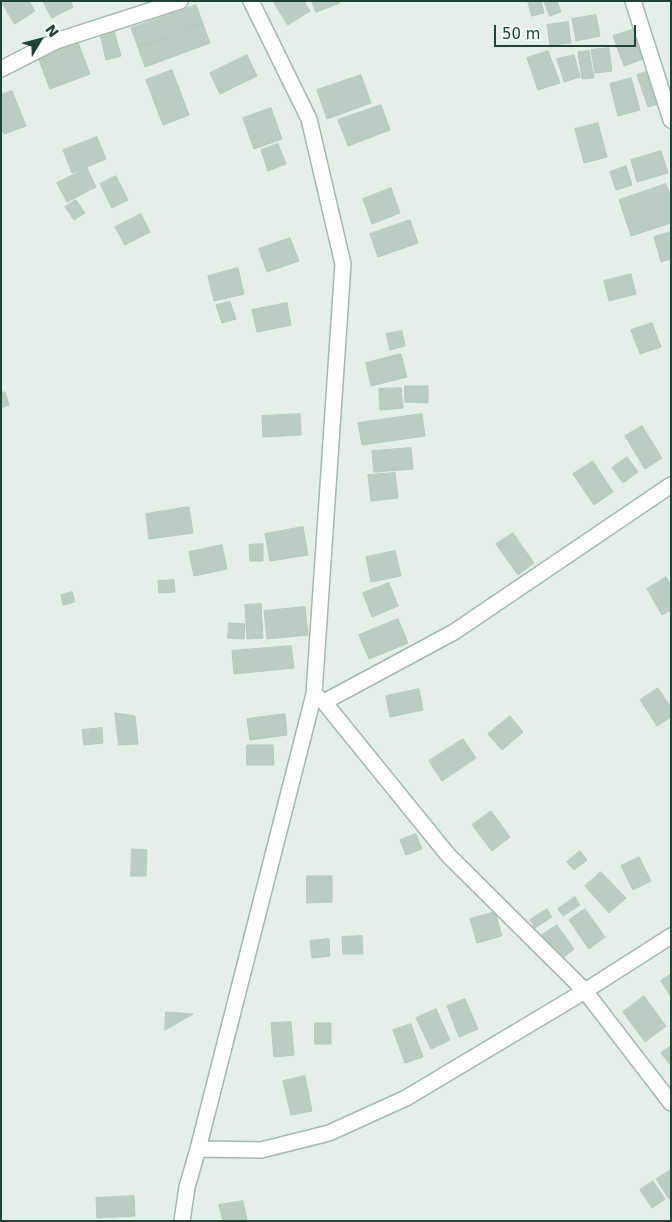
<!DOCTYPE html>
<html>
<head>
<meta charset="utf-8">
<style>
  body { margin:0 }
  #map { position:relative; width:672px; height:1222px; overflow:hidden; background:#e3efe8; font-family:"DejaVu Sans",sans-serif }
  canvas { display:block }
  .frame { position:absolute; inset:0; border:2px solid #204335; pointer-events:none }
  .north { position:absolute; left:15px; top:15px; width:50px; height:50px; -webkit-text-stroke:4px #f4faf7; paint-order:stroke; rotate:53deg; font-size:14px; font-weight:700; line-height:20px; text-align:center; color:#204335 }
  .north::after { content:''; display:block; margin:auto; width:18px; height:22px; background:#204335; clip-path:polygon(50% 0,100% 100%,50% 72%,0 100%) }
  .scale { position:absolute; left:494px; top:25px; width:142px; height:22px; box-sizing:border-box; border:2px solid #204335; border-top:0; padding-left:6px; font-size:15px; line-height:18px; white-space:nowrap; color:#204335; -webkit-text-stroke:4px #f4faf7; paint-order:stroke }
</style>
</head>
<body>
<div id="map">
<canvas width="672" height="1222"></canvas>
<div class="frame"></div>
<div class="north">N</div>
<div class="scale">50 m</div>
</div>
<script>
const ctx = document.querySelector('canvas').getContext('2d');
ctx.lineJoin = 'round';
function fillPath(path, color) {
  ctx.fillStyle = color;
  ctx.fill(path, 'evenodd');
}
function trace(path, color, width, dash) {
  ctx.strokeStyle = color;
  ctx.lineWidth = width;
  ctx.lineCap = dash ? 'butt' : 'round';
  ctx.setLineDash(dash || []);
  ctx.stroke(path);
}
const building = new Path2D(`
  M1 1H29L35 11 15 24Z
  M43 1H70L73 7 52 18Z
  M273 1H304L310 11 288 25Z
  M312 1H339L340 3 316 12Z
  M528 1H541L544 13 532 16Z
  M544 1H557L561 12 550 16Z
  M196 5 203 24 138 47 131 28Z
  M596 15 600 36 576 41 572 19Z
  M568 22 571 43 550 45 547 25Z
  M203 24 210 43 145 67 138 47Z
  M114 30 121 56 106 60 100 34Z
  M632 30 643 59 624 66 613 36Z
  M77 40 90 74 50 89 37 55Z
  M609 48 612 71 595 73 591 50Z
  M548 51 560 83 538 90 527 58Z
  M589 51 594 78 582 79 578 52Z
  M247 55 257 76 220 94 210 73Z
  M574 55 580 77 564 82 557 59Z
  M172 70 189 115 163 125 146 80Z
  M652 70 662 103 648 107 637 75Z
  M361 75 371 103 327 119 317 90Z
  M631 78 640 110 618 116 610 84Z
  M12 91 26 126 4 134 1 127V95Z
  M381 105 390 130 348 146 338 120Z
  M271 108 282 139 254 149 243 118Z
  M598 123 607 157 584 163 575 129Z
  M97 137 106 159 72 173 63 150Z
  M278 144 286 164 268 171 261 150Z
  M661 151 668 173 637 182 631 160Z
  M626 166 632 185 616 190 610 172Z
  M87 168 96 187 67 202 57 183Z
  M116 176 128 200 112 208 100 184Z
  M666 184 671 197V223L631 236 619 200Z
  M391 188 400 213 372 224 363 199Z
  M76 200 85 213 74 220 65 207Z
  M141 214 150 232 125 245 115 227Z
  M410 220 418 243 378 257 370 234Z
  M671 232V259L661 262 654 237Z
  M290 238 299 261 267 272 259 249Z
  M238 268 244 294 214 301 208 276Z
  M631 274 636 294 609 301 604 281Z
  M230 302 236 319 222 323 216 305Z
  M287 303 291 325 257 332 252 310Z
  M652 323 661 347 640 354 631 330Z
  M402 331 405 346 390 350 386 334Z
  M401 354 407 377 371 386 366 363Z
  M405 386H428V403L405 402Z
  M401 388 403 408 380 410 379 389Z
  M5 392 9 405 1 408V394Z
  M300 414 301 435 263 437 262 416Z
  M422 414 425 436 362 445 358 423Z
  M642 426 662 458 645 469 625 436Z
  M411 448 413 469 374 472 372 451Z
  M627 457 638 472 623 483 612 468Z
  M593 461 613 492 594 505 573 474Z
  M395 473 398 498 371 501 368 475Z
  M189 507 193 533 149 539 146 514Z
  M303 527 308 555 270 561 265 534Z
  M513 533 534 563 518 575 496 544Z
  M263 544V561H250L249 545Z
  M222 545 227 569 194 576 189 552Z
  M395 551 401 576 371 582 366 557Z
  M666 577 671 585V610L662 615 647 589Z
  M174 580 175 592 159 593 158 581Z
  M389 583 398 606 372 617 363 593Z
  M72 592 75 602 63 605 61 595Z
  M261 604 263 638 247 639 245 605Z
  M305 607 308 635 267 639 264 611Z
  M398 619 408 643 369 659 359 635Z
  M229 623 245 624 244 639 228 638Z
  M291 646 294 668 234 674 232 651Z
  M658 688 671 708V717L657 726 640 700Z
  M419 689 423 710 390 717 386 696Z
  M115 713 135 716 138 744 119 745Z
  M285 714 287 735 250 740 247 719Z
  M510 716 523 732 502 750 488 734Z
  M102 728 103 743 84 745 82 730Z
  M463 739 476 758 442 781 429 761Z
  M247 745H273L274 765H247Z
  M491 811 510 837 492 851 472 825Z
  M416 834 422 849 406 855 400 840Z
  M132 849 147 850 146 876H131Z
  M580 851 587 860 574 870 567 862Z
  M639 857 651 881 633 890 621 866Z
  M601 872 626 898 609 913 585 886Z
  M307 876H332V902L307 903Z
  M575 897 580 905 563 916 558 909Z
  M547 909 552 917 535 928 530 920Z
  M585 909 605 937 589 949 569 920Z
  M495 912 502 936 477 943 470 919Z
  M557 925 574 949 560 960 542 935Z
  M362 936 363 954H343L342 937Z
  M329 939 330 956 312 958 310 941Z
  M671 974V997L661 981Z
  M644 996 666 1026 645 1042 623 1012Z
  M465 999 478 1029 459 1037 447 1006Z
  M436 1009 450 1040 431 1049 416 1018Z
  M166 1012 193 1014 165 1030Z
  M291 1022 294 1055 274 1057 271 1023Z
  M315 1023H331V1044H315Z
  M411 1024 423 1057 405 1063 393 1030Z
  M671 1046V1066L661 1053Z
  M305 1076 312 1111 291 1115 283 1081Z
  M671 1170V1198L669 1199 656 1179Z
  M653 1181 665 1199 652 1208 640 1190Z
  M134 1196 135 1216 97 1218 96 1198Z
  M243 1201 247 1221H223L219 1205Z`);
fillPath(building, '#bbcdc3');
trace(building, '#b4c9be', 1);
const minor = new Path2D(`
  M633 1 671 120
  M1 69 56 41 180 1
  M314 694 324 702 448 855 585 991 671 1103
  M324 702 454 632 671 485
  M198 1149 261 1150 329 1133 406 1098 585 991 671 936
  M182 1221 187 1187 198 1149 314 694 343 264 309 119 251 1`);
trace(minor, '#a5b8af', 18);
trace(minor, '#fff', 15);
</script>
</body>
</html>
